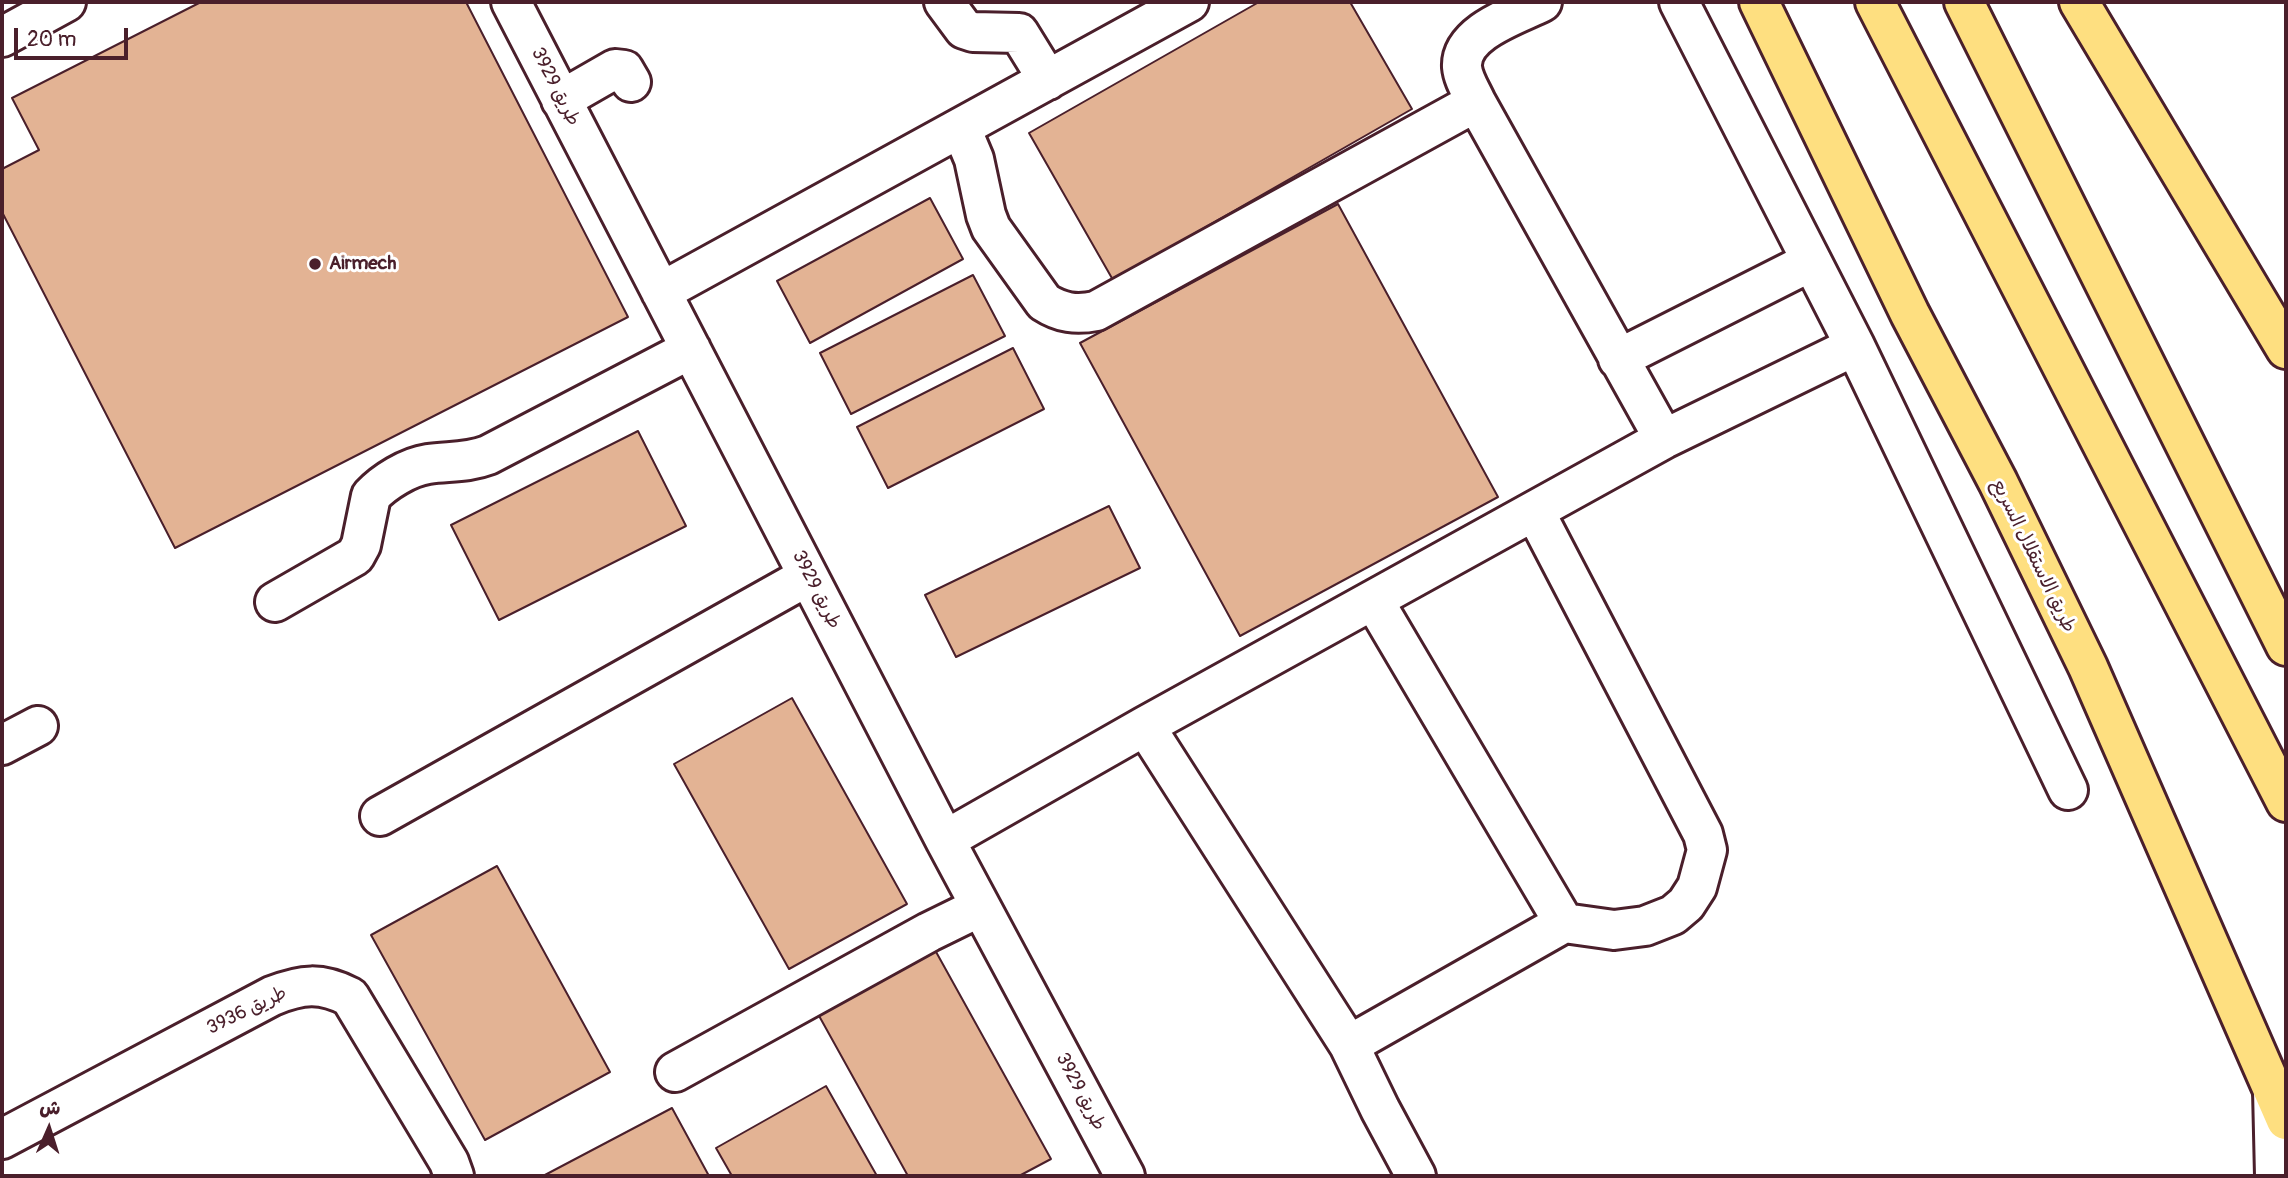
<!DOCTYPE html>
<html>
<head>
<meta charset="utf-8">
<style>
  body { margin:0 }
  #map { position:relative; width:2288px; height:1178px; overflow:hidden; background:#fff; font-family:Pangolin,"Playpen Sans Arabic",sans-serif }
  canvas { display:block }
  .frame { position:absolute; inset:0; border:4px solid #4a1f2b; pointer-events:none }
  .north { position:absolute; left:14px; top:1094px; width:70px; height:70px; -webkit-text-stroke:5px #fff; paint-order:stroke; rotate:3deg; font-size:19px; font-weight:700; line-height:28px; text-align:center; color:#4a1f2b }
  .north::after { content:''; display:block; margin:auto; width:24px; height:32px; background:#4a1f2b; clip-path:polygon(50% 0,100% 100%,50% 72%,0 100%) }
  .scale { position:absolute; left:14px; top:28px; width:114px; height:32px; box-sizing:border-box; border:4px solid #4a1f2b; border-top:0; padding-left:9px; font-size:21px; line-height:24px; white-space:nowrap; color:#4a1f2b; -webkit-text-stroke:5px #fff; paint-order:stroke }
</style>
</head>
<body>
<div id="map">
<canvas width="2288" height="1178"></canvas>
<div class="frame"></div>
<div class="north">ش</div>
<div class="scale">20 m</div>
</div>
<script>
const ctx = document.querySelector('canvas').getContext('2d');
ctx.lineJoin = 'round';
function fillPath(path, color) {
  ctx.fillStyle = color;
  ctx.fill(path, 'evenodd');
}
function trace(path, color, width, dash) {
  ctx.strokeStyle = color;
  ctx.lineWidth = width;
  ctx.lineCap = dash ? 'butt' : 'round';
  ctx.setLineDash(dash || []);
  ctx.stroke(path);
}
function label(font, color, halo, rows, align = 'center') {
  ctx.font = font + ' Pangolin,"Playpen Sans Arabic",sans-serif';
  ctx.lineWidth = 6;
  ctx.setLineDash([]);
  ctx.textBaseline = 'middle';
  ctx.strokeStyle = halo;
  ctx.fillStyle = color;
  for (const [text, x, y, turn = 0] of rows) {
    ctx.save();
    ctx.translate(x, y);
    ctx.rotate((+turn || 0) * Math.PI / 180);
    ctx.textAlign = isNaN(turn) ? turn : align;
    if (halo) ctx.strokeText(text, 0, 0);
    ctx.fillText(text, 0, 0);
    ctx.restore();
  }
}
const building = new Path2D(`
  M201 2H466L628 317 175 548 2 212V169L39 150 12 98Z
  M1259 2H1350L1412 109 1113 280 1029 133Z
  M930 198 963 259 810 343 777 281Z
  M1338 204 1498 497 1240 636 1080 343Z
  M973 275 1005 336 851 414 820 353Z
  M1013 348 1044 409 888 488 857 427Z
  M638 431 686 526 499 620 451 525Z
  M1109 506 1140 568 956 657 925 595Z
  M792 698 907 904 789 969 674 764Z
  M497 866 610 1072 485 1140 371 935Z
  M930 941 1051 1159 1019 1176H908L813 1005Z
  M826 1086 877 1176H732L716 1148Z
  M672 1108 709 1176H543Z`);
fillPath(building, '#e3b394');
trace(building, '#4a1f2b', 2);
const minor = new Path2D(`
  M511 2 945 840 1125 1176
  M944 2 964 29 973 32 1019 33 1048 80
  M1542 2C1516 15 1460 32 1462 67 1463 79 1471 91 1476 102L1664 439
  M1679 2 1855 346 2068 790
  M2 37 66 2
  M561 100 615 69 624 70 631 82
  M961 128 974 159 986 215 991 228 1044 302C1061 313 1076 315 1096 311L1476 102
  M661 292 1189 2
  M1618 359 1810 262
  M1374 601 1564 923
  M275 602 355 556 361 545 371 496C384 482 408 467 428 464 449 461 467 463 488 455L691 349
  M1145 726 1349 1045 1380 1109 1416 1176
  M2 745 38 726
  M380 816 808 576
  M945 840 1145 726 1664 439 1855 346
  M1349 1045 1564 923 1614 930 1645 926 1673 915 1686 904 1697 887 1707 850 1703 834 1535 512
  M675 1072 929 932 980 907
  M2273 1090 2275 1176
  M2 1139 272 996C302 984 321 982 350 997L449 1162 454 1176`);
const major = new Path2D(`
  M1759 2 1910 314 1998 482 2088 667 2286 1120
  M1875 2 2286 802
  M1964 2 2286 646
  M2079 2 2286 349`);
trace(minor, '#4a1f2b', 44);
trace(major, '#4a1f2b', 44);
trace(minor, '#fff', 38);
trace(major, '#fedf80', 38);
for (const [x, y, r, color] of [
  [315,264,7,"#4a1f2b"]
]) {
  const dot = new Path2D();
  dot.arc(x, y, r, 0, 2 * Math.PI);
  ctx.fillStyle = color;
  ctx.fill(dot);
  trace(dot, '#fff', 2.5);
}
label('19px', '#4a1f2b', '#fff', [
  ["طريق 3929",555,87,63],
  ["طريق الاستقلال السريع",2033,556,64],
  ["طريق 3929",816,590,63],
  ["طريق 3936",247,1011,-26],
  ["طريق 3929",1080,1092,62]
]);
label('bold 19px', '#4a1f2b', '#fff', [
  ["Airmech",329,264]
], 'left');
</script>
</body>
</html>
